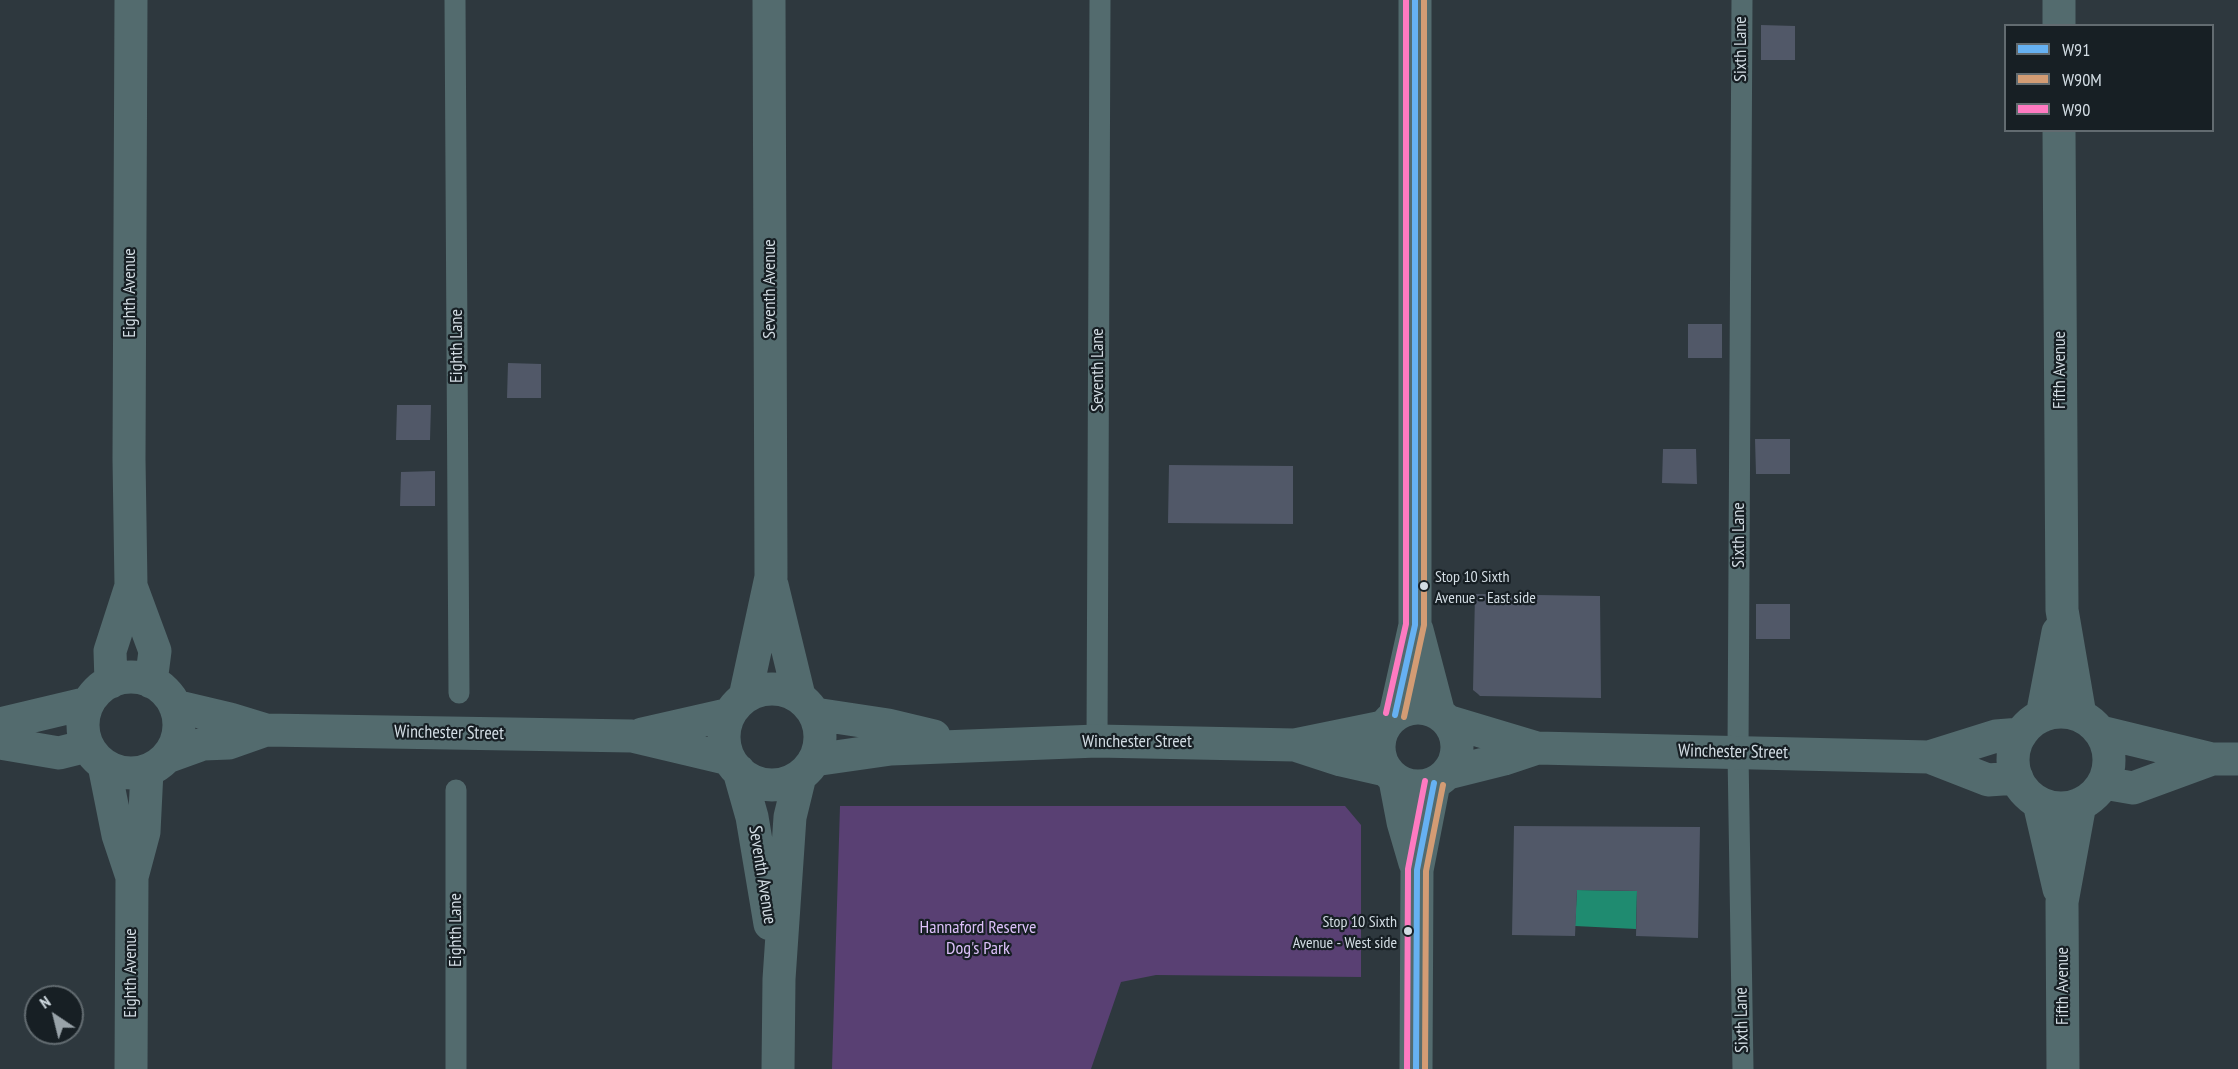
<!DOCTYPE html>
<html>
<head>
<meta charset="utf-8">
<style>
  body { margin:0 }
  #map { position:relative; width:2238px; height:1069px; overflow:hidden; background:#2e383e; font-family:"PT Sans Narrow",sans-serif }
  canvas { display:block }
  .legend { position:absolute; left:2004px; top:24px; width:210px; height:108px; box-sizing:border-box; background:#171f24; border:2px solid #626b70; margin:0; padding:8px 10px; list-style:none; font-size:18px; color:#d2dce3 }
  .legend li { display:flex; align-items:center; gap:12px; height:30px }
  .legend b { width:30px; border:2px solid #626b70 }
  .north { position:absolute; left:24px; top:985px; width:60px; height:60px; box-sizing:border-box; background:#171f24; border:2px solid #626b70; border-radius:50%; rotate:325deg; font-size:16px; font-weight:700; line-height:24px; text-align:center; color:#d2dce3 }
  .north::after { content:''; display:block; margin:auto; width:21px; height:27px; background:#99a3a9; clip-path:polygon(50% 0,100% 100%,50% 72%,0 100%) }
</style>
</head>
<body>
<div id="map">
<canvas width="2238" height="1069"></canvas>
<ul class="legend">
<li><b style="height:8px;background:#66b1f2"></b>W91</li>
<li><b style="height:8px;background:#d39c74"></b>W90M</li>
<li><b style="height:8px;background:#fe7ac1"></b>W90</li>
</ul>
<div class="north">N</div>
</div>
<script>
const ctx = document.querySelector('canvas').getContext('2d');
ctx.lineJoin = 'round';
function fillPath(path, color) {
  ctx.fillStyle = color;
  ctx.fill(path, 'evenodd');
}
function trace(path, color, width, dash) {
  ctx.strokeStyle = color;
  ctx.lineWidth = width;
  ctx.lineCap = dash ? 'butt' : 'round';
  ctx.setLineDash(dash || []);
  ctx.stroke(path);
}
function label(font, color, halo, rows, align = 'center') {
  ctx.font = font + ' "PT Sans Narrow",sans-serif';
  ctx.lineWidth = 4.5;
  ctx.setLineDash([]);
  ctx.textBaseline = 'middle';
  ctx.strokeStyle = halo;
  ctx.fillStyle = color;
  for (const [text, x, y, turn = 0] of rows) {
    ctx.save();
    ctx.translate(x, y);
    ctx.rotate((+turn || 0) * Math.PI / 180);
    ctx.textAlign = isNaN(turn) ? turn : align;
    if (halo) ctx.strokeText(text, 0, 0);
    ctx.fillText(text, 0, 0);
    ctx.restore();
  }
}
fillPath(new Path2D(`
  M840 806H1345L1361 825V977L1156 975 1121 982 1091 1069H832Z`), '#594073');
fillPath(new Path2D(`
  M1577 890 1637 891 1636 929 1575 926Z`), '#1f8b70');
fillPath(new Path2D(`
  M1761 25 1795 26V60H1761Z
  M1688 324H1722V358H1688Z
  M508 363 541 364V398H507Z
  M397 405H431L430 440H396Z
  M1755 439H1790V474H1756Z
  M1663 449H1696L1697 484 1662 483Z
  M1169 465 1293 466V524L1168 523Z
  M435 471V506H400L401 472Z
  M1475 594 1600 596 1601 698 1480 696 1478 694 1473 690Z
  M1756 604H1790V639H1756Z
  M1514 826 1700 827 1698 938 1636 936 1637 891 1577 890 1575 936 1512 935Z`), '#515868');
trace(new Path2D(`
  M455 0 459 693
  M1742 0 1738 753 1743 1069
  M1097 741 1100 0
  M456 790V1069`), '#536b6e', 21);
trace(new Path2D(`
  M2059 0V26
  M2059 130 2062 610 2080 715
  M772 585 799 696
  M131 586 155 651 151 682
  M1417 630 1439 714
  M83 725a48 48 0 1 1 96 0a48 48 0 1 1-96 0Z
  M111 682 110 651 131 586 129 459 131 0
  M724 737a48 48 0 1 1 96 0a48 48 0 1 1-96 0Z
  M745 697 771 577 769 0
  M175 706 230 719 266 730 632 736 729 759
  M1379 747a39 39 0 1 1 78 0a39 39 0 1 1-78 0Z
  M2013 760a48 48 0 1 1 96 0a48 48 0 1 1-96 0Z
  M815 714 888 725 934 736
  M1395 715 1415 625V0
  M2042 716 2058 632
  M1447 721 1537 748 1929 757 1996 736 2021 734
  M0 724 88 703
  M2101 732 2212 759H2238
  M642 734 730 714
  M0 743 59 753 87 746
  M1295 745 1341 760 1385 770
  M167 757 203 744 229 743 266 730
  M1929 757 1988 780 2017 778
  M814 760 891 749 1097 741 1295 745 1383 727
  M104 765 118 835 132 877
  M739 771 752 817 770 924
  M1448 773 1504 759 1537 748
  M1395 780 1403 822 1415 863
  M2104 783 2133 788 2212 759
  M2039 803 2059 889
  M131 1069 132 877 144 832 147 771
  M778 1069 779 979 790 817 800 776
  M1416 1069 1417 870 1434 783
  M2063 1069 2062 902 2080 804`), '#536b6e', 33);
trace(new Path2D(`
  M1395 715 1415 625V0
  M1416 1069 1417 870 1434 783`), '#66b1f2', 6);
trace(new Path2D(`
  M1404 717 1424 625V0
  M1425 1069 1426 871 1443 785`), '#d39c74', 6);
trace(new Path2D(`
  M1386 713 1406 624V0
  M1407 1069 1408 869 1425 781`), '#fe7ac1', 6);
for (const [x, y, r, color] of [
  [1424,586,5,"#d2dce3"],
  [1408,931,5,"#d2dce3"]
]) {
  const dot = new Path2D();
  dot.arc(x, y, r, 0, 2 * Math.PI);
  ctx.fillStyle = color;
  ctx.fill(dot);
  trace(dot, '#171f24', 2);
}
label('16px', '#d2dce3', '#171f24', [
  ["Stop 10 Sixth",1435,577],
  ["Avenue - East side",1435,598],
  ["Stop 10 Sixth",1397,922,"right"],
  ["Avenue - West side",1397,943,"right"]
], 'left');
label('18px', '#d2dce3', '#171f24', [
  ["Sixth Lane",1741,49,-90],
  ["Seventh Avenue",770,289,-90],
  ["Eighth Avenue",130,293,-90],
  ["Eighth Lane",457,346,-90],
  ["Seventh Lane",1098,370,-90],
  ["Fifth Avenue",2060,370,-90],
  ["Sixth Lane",1739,535,-90],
  ["Winchester Street",449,733,1],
  ["Winchester Street",1137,742],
  ["Winchester Street",1733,752,1],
  ["Seventh Avenue",762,875,81],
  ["Eighth Lane",456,930,-90],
  ["Eighth Avenue",131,973,-90],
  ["Fifth Avenue",2063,986,-90],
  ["Sixth Lane",1742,1020,-91]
]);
label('18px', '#dcc0f9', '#171f24', [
  ["Hannaford Reserve",978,928],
  ["Dog's Park",978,949]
]);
</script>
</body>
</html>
